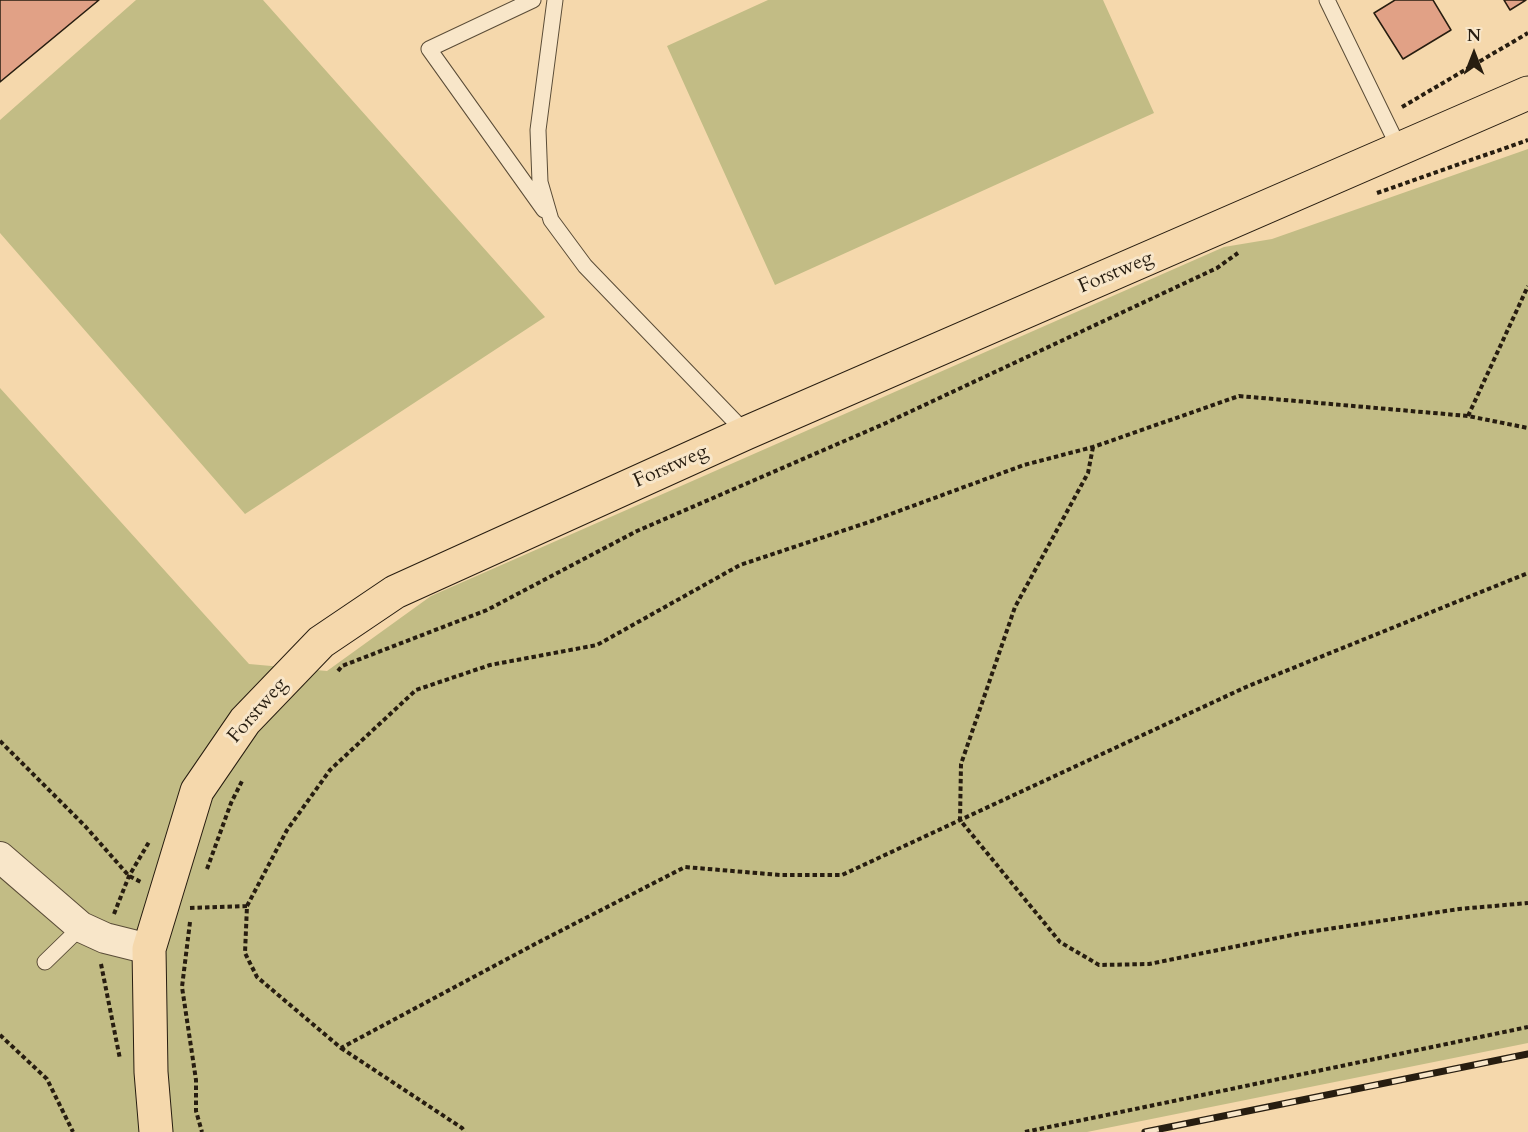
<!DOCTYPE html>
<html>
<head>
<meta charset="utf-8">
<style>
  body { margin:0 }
  #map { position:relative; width:1528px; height:1132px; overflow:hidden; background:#f5d8ac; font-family:Cardo,serif }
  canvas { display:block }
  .north { position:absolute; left:1444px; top:24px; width:60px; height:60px; -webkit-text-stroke:4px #f8e6c9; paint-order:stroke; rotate:0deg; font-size:16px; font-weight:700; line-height:24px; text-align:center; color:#271d10 }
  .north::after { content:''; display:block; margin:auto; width:21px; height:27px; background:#271d10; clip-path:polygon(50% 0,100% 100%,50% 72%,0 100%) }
</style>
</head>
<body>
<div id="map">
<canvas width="1528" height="1132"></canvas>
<div class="north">N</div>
</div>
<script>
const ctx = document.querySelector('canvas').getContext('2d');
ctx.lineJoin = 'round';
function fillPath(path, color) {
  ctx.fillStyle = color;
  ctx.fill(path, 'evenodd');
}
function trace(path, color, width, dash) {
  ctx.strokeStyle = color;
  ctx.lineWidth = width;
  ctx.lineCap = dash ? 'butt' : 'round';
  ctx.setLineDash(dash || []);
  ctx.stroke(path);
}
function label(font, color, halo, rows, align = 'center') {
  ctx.font = font + ' Cardo,serif';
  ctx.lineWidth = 6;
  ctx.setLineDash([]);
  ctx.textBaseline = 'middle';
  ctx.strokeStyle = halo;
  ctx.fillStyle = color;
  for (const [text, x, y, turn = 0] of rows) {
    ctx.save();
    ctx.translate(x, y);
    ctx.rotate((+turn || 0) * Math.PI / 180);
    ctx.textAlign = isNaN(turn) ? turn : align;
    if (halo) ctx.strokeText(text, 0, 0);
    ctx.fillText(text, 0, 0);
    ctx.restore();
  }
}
fillPath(new Path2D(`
  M136 0H263L545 317 245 514 0 233V120Z
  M768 0H1103L1154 113 775 285 667 46Z
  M1528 149V1043L1087 1132H0V388L249 664 327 671 431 596 1224 247 1272 239Z`), '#c2bc85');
const building = new Path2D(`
  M0 0H99L0 82Z
  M1395 0H1433L1451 30 1403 59 1374 13Z
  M1504 0H1526L1510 10Z`);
fillPath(building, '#e1a186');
trace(building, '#271d10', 1.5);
const lane = new Path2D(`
  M533 0 429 49 544 210
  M555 0 538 130 540 182 551 220 585 266 746 433
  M1327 0 1400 150
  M45 962 81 927`);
const street = new Path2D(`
  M0 857 81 927 105 938 149 949`);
const primary = new Path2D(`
  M156 1132 151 1072 149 949 197 791 245 721 321 642 395 592 746 433 1528 93`);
trace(lane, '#5a4c37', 17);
trace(street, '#5a4c37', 32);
trace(primary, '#271d10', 35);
trace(new Path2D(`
  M1402 107 1528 33
  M1377 193 1528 140
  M1468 416 1528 286
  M1093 447 1088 473 1015 607 961 764 960 820 1060 942 1099 965 1149 964 1302 933 1459 909 1528 903
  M338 671 342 666 487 610 637 531 886 423 1217 268 1238 253
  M0 741 85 826 129 876 141 882
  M207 869 231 803 243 779
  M247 906 287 830 330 770 416 690 490 665 597 645 740 565 869 522 1024 465 1093 447 1239 396 1468 416 1528 428
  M190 908 247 906 245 953 257 977 341 1048 537 943 685 867 780 875H842L1246 687 1528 573
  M114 914 129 876 149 842
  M190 922 182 987 196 1080V1111L202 1132
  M101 964 120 1059
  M0 1035 47 1079 73 1132
  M341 1048 462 1128 465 1132
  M1025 1132 1528 1027`), '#271d10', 4, [4.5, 3]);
trace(lane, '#f8e6c9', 15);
trace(street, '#f8e6c9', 30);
trace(primary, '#f5d8ac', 33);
const rail = new Path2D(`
  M1145 1132 1528 1054`);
trace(rail, '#271d10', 7);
trace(rail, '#f8e6c9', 4.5, [14]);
label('20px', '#271d10', '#f8e6c9', [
  ["Forstweg",1116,273,-23],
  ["Forstweg",671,467,-24],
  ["Forstweg",258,711,-49]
]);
</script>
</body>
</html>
